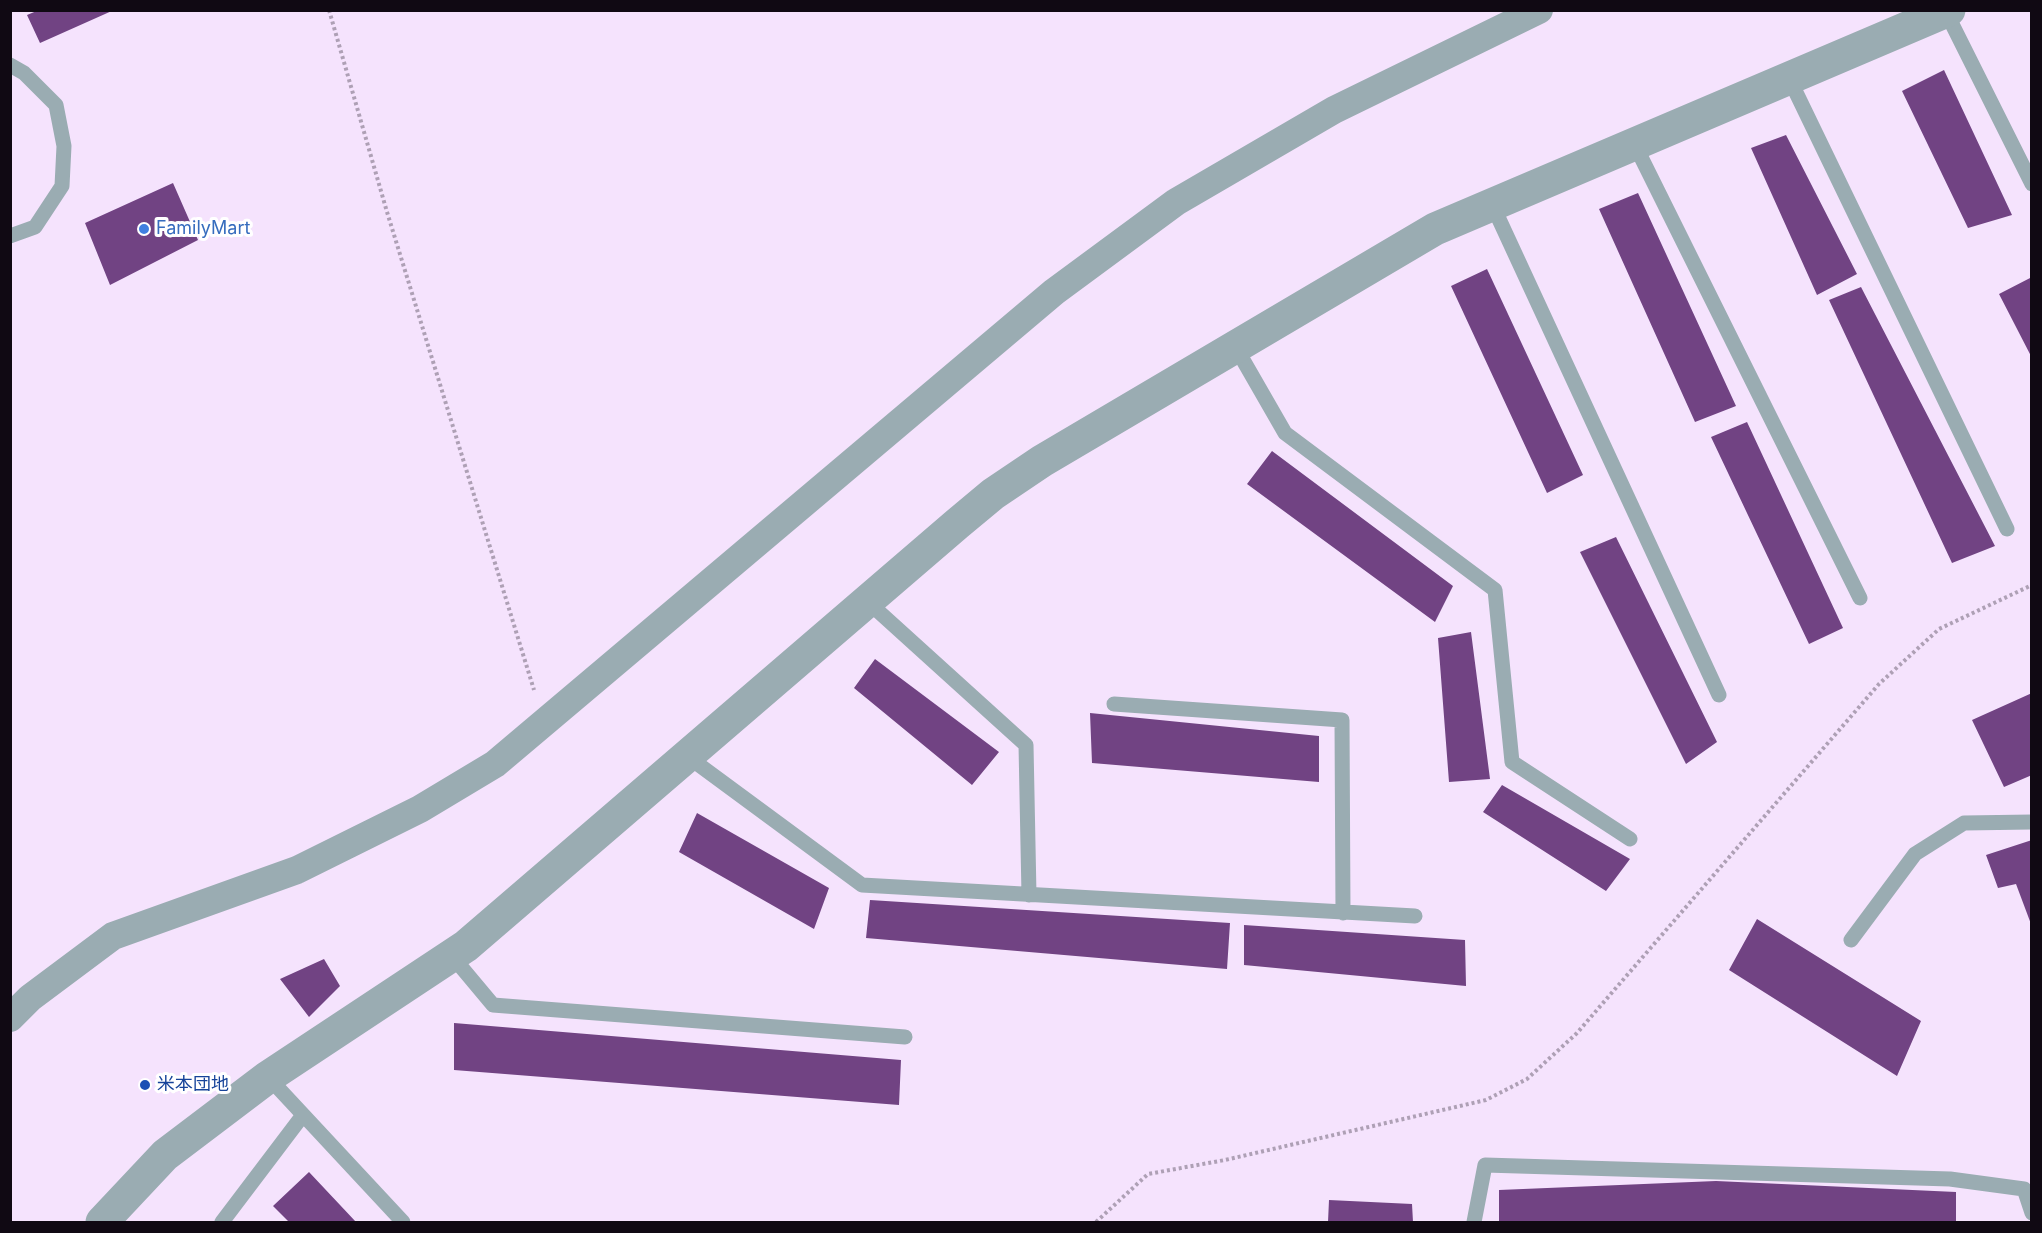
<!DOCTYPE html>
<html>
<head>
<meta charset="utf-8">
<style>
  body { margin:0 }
  #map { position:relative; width:2042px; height:1233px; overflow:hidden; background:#f5e3fd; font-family:Inter,sans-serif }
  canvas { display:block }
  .frame { position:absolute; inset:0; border:12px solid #100913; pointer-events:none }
</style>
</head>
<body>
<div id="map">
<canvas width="2042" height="1233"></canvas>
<div class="frame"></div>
</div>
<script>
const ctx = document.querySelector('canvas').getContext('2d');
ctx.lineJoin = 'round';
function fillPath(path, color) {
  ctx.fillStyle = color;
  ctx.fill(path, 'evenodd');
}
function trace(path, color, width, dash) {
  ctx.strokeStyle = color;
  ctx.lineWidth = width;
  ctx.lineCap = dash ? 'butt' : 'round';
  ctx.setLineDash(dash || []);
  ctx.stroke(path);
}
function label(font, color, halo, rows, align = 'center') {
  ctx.font = font + ' Inter,"Noto Sans JP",sans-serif';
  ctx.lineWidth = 6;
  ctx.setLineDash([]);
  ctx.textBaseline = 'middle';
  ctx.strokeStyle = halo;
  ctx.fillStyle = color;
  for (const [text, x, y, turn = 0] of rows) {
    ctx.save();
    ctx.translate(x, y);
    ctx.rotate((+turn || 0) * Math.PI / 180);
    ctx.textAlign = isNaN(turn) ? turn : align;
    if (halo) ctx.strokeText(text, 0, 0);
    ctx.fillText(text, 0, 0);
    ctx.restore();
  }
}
fillPath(new Path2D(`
  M39 10H114L40 43 27 15Z
  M1944 70 2012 215 1968 228 1902 91Z
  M1786 135 1857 274 1817 295 1751 148Z
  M173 183 198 240 110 285 85 223Z
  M1638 193 1736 406 1695 422 1599 209Z
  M1487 269 1583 475 1547 493 1451 286Z
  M2032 277V358L1999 294Z
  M1861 287 1995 546 1952 563 1829 300Z
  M1747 422 1843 628 1809 644 1711 437Z
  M1272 451 1453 586 1435 622 1247 484Z
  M1616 537 1717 742 1686 764 1580 552Z
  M1471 632 1490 779 1449 782 1438 638Z
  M875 659 999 752 972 785 854 688Z
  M2032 693V775L2004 787 1972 720Z
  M1090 713 1319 736V782L1092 763Z
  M1502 785 1630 859 1606 891 1483 812Z
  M697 813 829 888 814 929 679 852Z
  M2032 840V924H2031L2016 884 1998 888 1986 855Z
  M870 900 1230 923 1227 969 866 938Z
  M1757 919 1921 1021 1897 1076 1729 970Z
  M1244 925 1465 940 1466 986 1244 965Z
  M324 959 340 986 309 1017 280 979Z
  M454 1023 901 1060 899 1105 454 1070Z
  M309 1172 356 1222H289L273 1206Z
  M1716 1181 1956 1192V1222H1499V1190Z
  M1329 1200 1412 1204 1413 1222H1328Z`), '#714383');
trace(new Path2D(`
  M329 10 387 212 534 690
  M1096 1222 1148 1174 1225 1160 1486 1100 1527 1079 1577 1033 1879 684 1939 629 2032 585`), '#aea0b5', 4, [3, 3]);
trace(new Path2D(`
  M1946 12 2032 184
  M10 65 24 73 56 105 64 146 62 186 35 227 10 236
  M1789 78 2007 529
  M1634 143 1860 598
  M1492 204 1719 695
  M1235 346 1285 433 1495 590 1512 762 1630 839
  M867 601 1026 745 1029 895
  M1114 704 1342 720 1343 913
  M687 756 862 885 1415 916
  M1851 940 1915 854 1964 823 2032 822
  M452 956 493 1005 905 1037
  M268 1077 403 1222
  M222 1222 303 1115
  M1474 1222 1485 1165 1950 1179 2024 1189 2032 1213`), '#9aacb2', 15);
trace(new Path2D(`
  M10 1018 30 998 113 936 297 870 420 809 495 764 1054 292 1176 202 1334 110 1539 10`), '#9aacb2', 28);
trace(new Path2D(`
  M102 1222 165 1155 268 1077 466 946 957 524 993 494 1042 461 1435 229 1949 10`), '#9aacb2', 33);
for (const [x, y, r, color] of [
  [144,229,6,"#3f7fe0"],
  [145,1085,6,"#1a4fb4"]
]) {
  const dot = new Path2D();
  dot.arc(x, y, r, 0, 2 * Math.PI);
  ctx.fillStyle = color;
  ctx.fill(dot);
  trace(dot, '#fff', 2);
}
label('18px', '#366cbe', '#fff', [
  ["FamilyMart",156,229]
], 'left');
label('18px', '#164399', '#fff', [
  ["米本団地",157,1085]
], 'left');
</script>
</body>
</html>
